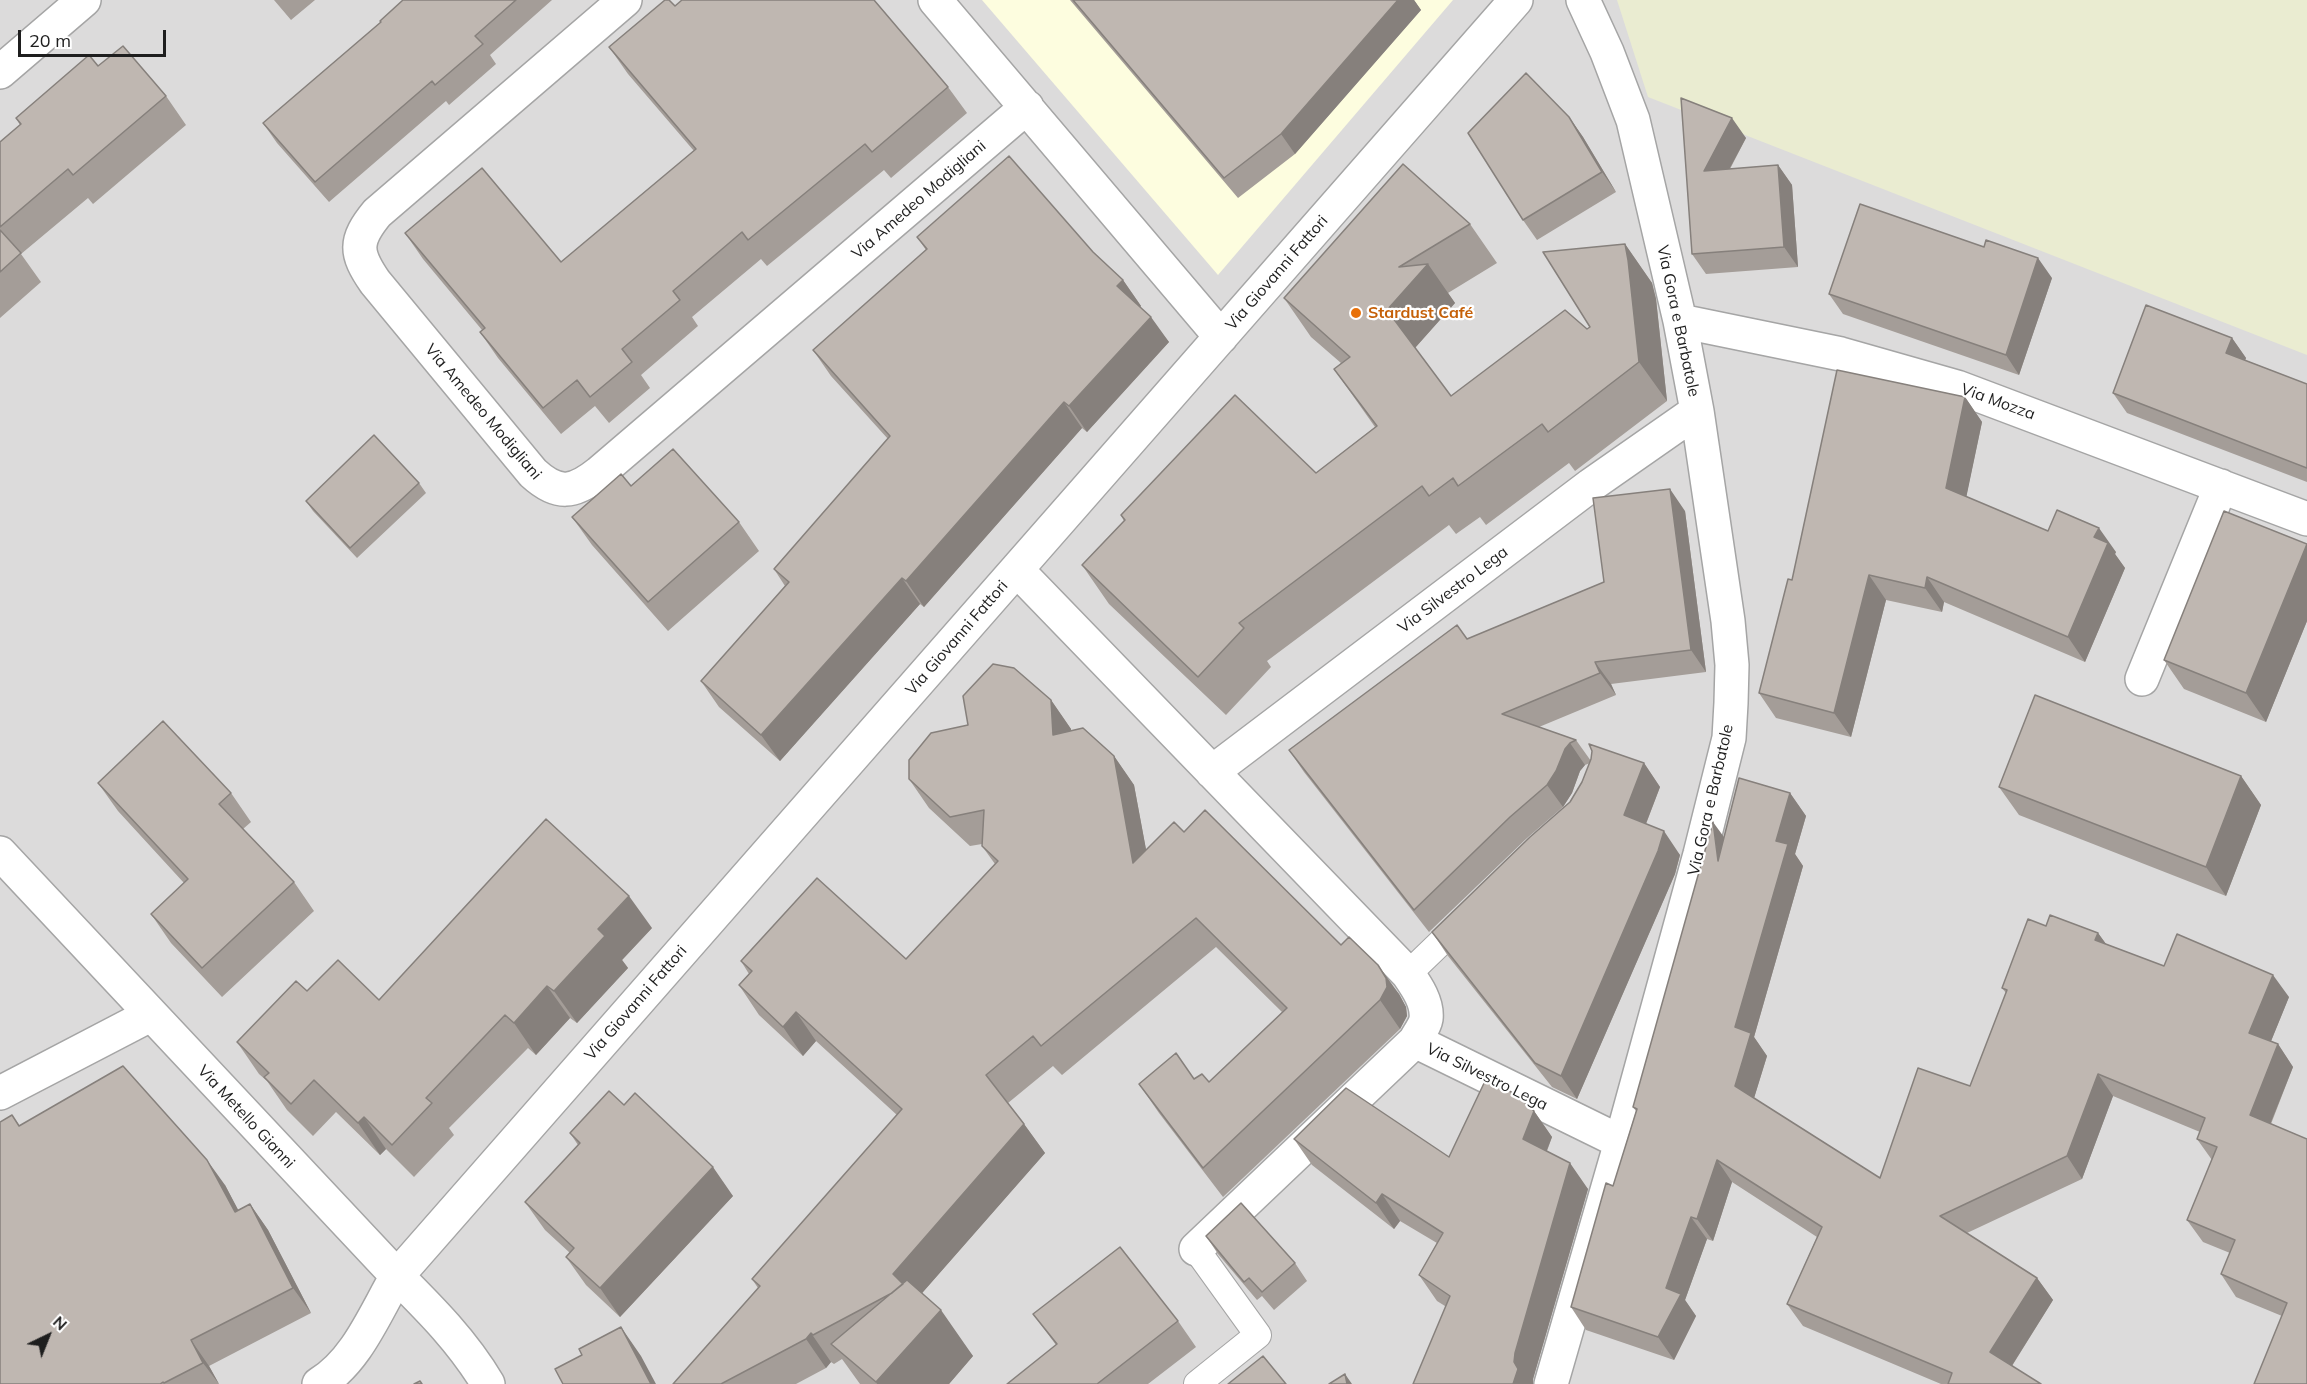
<!DOCTYPE html>
<html>
<head>
<meta charset="utf-8">
<style>
  body { margin:0 }
  #map { position:relative; width:2307px; height:1384px; overflow:hidden; background:#eeebe5; font-family:Mulish,sans-serif }
  canvas { display:block }
  .north { position:absolute; left:18px; top:1306px; width:60px; height:60px; -webkit-text-stroke:4px #fff; paint-order:stroke; rotate:43deg; font-size:16px; font-weight:700; line-height:24px; text-align:center; color:#1e1e1e }
  .north::after { content:''; display:block; margin:auto; width:21px; height:27px; background:#1e1e1e; clip-path:polygon(50% 0,100% 100%,50% 72%,0 100%) }
  .scale { position:absolute; left:18px; top:30px; width:148px; height:27px; box-sizing:border-box; border:3px solid #1e1e1e; border-top:0; padding-left:8px; font-size:18px; line-height:21px; white-space:nowrap; color:#1e1e1e; -webkit-text-stroke:4px #fff; paint-order:stroke }
</style>
</head>
<body>
<div id="map">
<canvas width="2307" height="1384"></canvas>
<div class="north">N</div>
<div class="scale">20 m</div>
</div>
<script>
const ctx = document.querySelector('canvas').getContext('2d');
ctx.lineJoin = 'round';
function fillPath(path, color) {
  ctx.fillStyle = color;
  ctx.fill(path, 'evenodd');
}
function trace(path, color, width, dash) {
  ctx.strokeStyle = color;
  ctx.lineWidth = width;
  ctx.lineCap = dash ? 'butt' : 'round';
  ctx.setLineDash(dash || []);
  ctx.stroke(path);
}
function label(font, color, halo, rows, align = 'center') {
  ctx.font = font + ' Mulish,sans-serif';
  ctx.lineWidth = 4.5;
  ctx.setLineDash([]);
  ctx.textBaseline = 'middle';
  ctx.strokeStyle = halo;
  ctx.fillStyle = color;
  for (const [text, x, y, turn = 0] of rows) {
    ctx.save();
    ctx.translate(x, y);
    ctx.rotate((+turn || 0) * Math.PI / 180);
    ctx.textAlign = isNaN(turn) ? turn : align;
    if (halo) ctx.strokeText(text, 0, 0);
    ctx.fillText(text, 0, 0);
    ctx.restore();
  }
}
fillPath(new Path2D(`
  M0 0H2307V1384H0Z`), '#dcdbdb');
fillPath(new Path2D(`
  M982 0H1453L1218 275Z`), '#fdfddf');
fillPath(new Path2D(`
  M1617 0H2307V355L1648 97Z`), '#eaecd1');
const lane = new Path2D(`
  M1408 974 1464 920
  M1196 1249 1258 1335 1197 1384`);
const street = new Path2D(`
  M625 0 377 213C354 241 355 253 375 282L533 473C558 496 574 493 599 473L1027 107
  M935 0 1221 337
  M0 72 84 0
  M1680 321 1841 354 1957 387 2307 519
  M1017 570 1408 974C1417 987 1428 1003 1426 1019 1425 1026 1418 1035 1415 1041L1621 1142
  M2142 679 2221 486
  M1212 772 1591 485 1697 411
  M0 853 397 1276C431 1310 463 1342 488 1384
  M0 1093 150 1015
  M1196 1249 1415 1041
  M319 1384C357 1361 375 1313 397 1276L1516 0
  M1551 1384 1621 1142 1700 854 1729 738 1731 703 1732 665 1728 621 1697 411 1680 321 1633 120 1607 52 1583 0`);
trace(lane, '#a5a5a5', 28);
trace(street, '#a5a5a5', 36);
trace(lane, '#fff', 26);
trace(street, '#fff', 33);
fillPath(new Path2D(`
  M274 0H315L291 20Z
  M403 0H552L490 55 496 64 449 105 446 101 329 202 277 143 263 123 381 22Z
  M1070 0H1414L1421 10 1295 154 1238 198Z
  M675 6 948 87 967 113 891 178 884 170 767 266 761 259 692 317 698 326 641 375 650 388 609 423 595 406 561 434 498 358 480 332 482 330 423 259 405 233 561 262 694 151 628 74 609 47Z
  M98 66 166 96 186 125 93 204 88 198 21 254 41 282 0 318V142L20 125 16 118Z
  M1681 98 1746 138 1730 169 1778 165 1792 185 1798 267 1706 274 1692 254Z
  M1569 117 1583 137 1616 192 1537 240 1523 220Z
  M1470 224 1497 263 1448 293 1455 303 1415 348 1451 396 1587 329 1590 327 1625 244 1652 283 1656 299 1667 401 1575 471 1569 463 1486 525 1480 517 1456 534 1449 525 1267 661 1271 667 1226 715 1109 604 1082 565 1124 521 1121 515 1316 473 1375 427 1334 369 1341 363 1311 337 1284 298Z
  M917 237 1093 252 1123 280 1141 306 1140 307 1169 342 1087 432 1082 428 924 607 920 604 780 761 719 707 701 681 785 586 774 569 888 439 831 376 813 350 926 250Z
  M2052 278 2019 375 1843 314 1829 294Z
  M2232 338 2246 358 2245 360 2307 384V482L2127 413 2113 393Z
  M1965 397 1982 422 1966 497 2048 531 2116 552 2115 554 2125 568 2085 662 1944 602 1942 612 1886 600 1851 737 1776 718 1759 693 1792 580Z
  M419 483 426 493 357 558 313 511 306 501Z
  M631 486 739 522 759 551 668 631 592 545 572 517Z
  M1685 511 1706 672 1611 684 1616 695 1539 727 1576 740 1591 761 1644 763 1660 787 1646 824 1680 855 1675 874 1577 1099 1552 1087 1448 956 1432 932 1570 802 1582 782 1590 763 1585 765 1580 771 1572 793 1563 807 1526 839 1429 932 1304 772 1289 750 1467 639 1604 582Z
  M2307 544V621L2266 722 2184 689 2164 660Z
  M1051 700 1071 729V731L1114 756 1134 785 1146 850 1184 832 1341 945 1399 994 1406 1007 1407 1016 1400 1029 1223 1197 1159 1113 1139 1084 1194 1079 1209 1082 1282 1012 1216 947 1062 1075 1053 1066 1008 1103 1024 1124 1045 1153 922 1293 973 1356 949 1384H860L842 1359 834 1364 831 1362 826 1368 796 1384H673L758 1288 752 1279 897 1115 816 1041 803 1056 759 1015 739 985 749 974 741 961 906 959 995 864 982 846V844L970 846 929 808 909 779 968 725Z
  M2241 776 2261 805 2226 896 2019 815 1999 787Z
  M98 783 231 793 251 822 243 829 294 882 314 911 222 997 171 943 151 914 184 883 118 811Z
  M1790 793 1806 816 1795 854 1803 866 1754 1037 1767 1056 1754 1098 1880 1178 1970 1086 2006 993 2002 988 2046 926 2098 933 2106 944 2164 966 2289 997 2271 1041 2278 1044 2293 1067 2271 1124 2307 1384 2282 1316 2236 1297 2221 1274 2230 1253 2203 1242 2187 1220 2212 1160 2197 1139 2200 1132 2113 1096 2082 1179 1967 1233 2037 1278 2053 1300 2012 1366 2041 1384H1941L1803 1326 1787 1304 1817 1237 1732 1182 1713 1241 1707 1239 1685 1300 1696 1316 1674 1360 1586 1330 1571 1307 1613 1186 1636 1111 1633 1107 1724 838Z
  M652 928 622 960 628 968 577 1023 570 1018 536 1055 528 1048 449 1128 454 1135 414 1177 386 1149 380 1155 336 1112 313 1136 287 1110 267 1081 259 1074 237 1042 307 991 379 1000Z
  M624 1105 733 1196 620 1317 586 1285 566 1257 570 1253 545 1230 525 1202 578 1145 570 1133Z
  M1534 1111 1552 1137 1547 1151 1588 1189 1533 1379 1445 1306 1437 1301 1419 1275 1437 1243 1400 1221 1394 1229 1312 1165 1294 1139 1449 1157Z
  M12 1115 20 1126 225 1185 238 1210 250 1204 268 1230 311 1313 209 1366 219 1384H0Z
  M1206 1236 1295 1263 1307 1281 1274 1310 1262 1296 1257 1300 1218 1254Z
  M1033 1314 1178 1321 1196 1347 1148 1384H1007L1056 1345Z`), '#a49d98');
fillPath(new Path2D(`
  M1398 0H1414L1421 10 1295 154 1281 134Z
  M1569 117 1583 137 1616 192 1602 172Z
  M1732 118 1746 138 1718 190 1704 171Z
  M1778 165 1792 185 1798 267 1784 247Z
  M1625 244 1652 283 1656 299 1667 401 1639 362Z
  M2038 258 2052 278 2019 375 2006 355Z
  M1428 264 1455 303 1414 349 1387 310Z
  M1123 280 1141 306 1135 312 1117 286Z
  M1151 317 1169 342 1087 432 1069 406Z
  M2232 338 2246 358 2240 373 2226 353Z
  M1965 397 1982 422 1963 513 1946 488Z
  M1064 402 1082 428 924 607 906 581Z
  M1670 489 1685 511 1706 672 1691 650Z
  M2099 528 2116 552 2115 554 2125 568 2085 662 2068 637 2094 537Z
  M2307 544V621L2266 722 2246 693Z
  M1869 575 1886 600 1851 737 1834 713Z
  M1927 577 1944 602 1942 612 1925 588Z
  M902 578 920 604 780 761 761 735Z
  M1595 662 1611 684 1616 695 1600 673Z
  M1051 700 1071 729 1073 764 1053 735Z
  M1570 743 1585 765 1580 771 1572 793 1563 807 1547 785 1565 749Z
  M1114 756 1134 785 1154 892 1133 863Z
  M1644 763 1660 787 1640 839 1624 815Z
  M2241 776 2261 805 2226 896 2206 867Z
  M1790 793 1806 816 1795 854 1803 866 1754 1037 1767 1056 1751 1108 1735 1086V1027L1776 841Z
  M1713 822 1729 844 1718 861Z
  M1664 831 1680 855 1675 874 1577 1099 1561 1076Z
  M629 896 652 928 622 960 628 968 577 1023 554 991 598 929Z
  M2098 933 2114 955 2095 940Z
  M1378 965 1399 994 1406 1007 1407 1016 1400 1029 1380 1000Z
  M2273 975 2289 997 2265 1056 2249 1033Z
  M547 986 570 1018 536 1055 514 1023Z
  M796 1012 816 1041 803 1056 783 1027Z
  M2278 1044 2293 1067 2265 1137 2250 1115Z
  M2098 1074 2113 1096 2082 1179 2067 1156Z
  M1534 1111 1552 1137 1541 1165 1523 1139Z
  M364 1117 386 1149 380 1155 358 1123Z
  M1024 1124 1045 1153 916 1300 893 1274Z
  M207 1160 225 1185 253 1238 235 1212Z
  M1717 1160 1732 1182 1713 1241 1697 1219Z
  M1570 1163 1588 1189 1533 1379V1384H1513L1515 1353Z
  M713 1167 733 1196 620 1317 600 1288Z
  M1382 1194 1400 1221 1394 1229 1376 1203Z
  M250 1204 268 1230 311 1313 293 1288Z
  M1691 1217 1707 1239 1685 1300 1696 1316 1674 1360 1658 1337 1666 1288Z
  M2037 1278 2053 1300 2006 1375 1990 1352Z
  M941 1310 973 1356 949 1384H877L876 1382Z
  M621 1327 641 1356 656 1384H651Z
  M811 1333 831 1362 826 1368 806 1339Z
  M191 1340 209 1366 219 1384 203 1363Z
  M1345 1374 1352 1384H1347Z`), '#86807c');
const building = new Path2D(`
  M403 0H516L475 36 483 44 435 85 432 81 315 182 263 123 381 22 380 21Z
  M665 0H669L675 6 682 0H874L948 87 872 152 865 144 748 240 742 232 673 291 680 300 622 349 632 362 590 397 577 380 543 408 480 332 485 328 405 233 482 168 561 262 696 149 609 47Z
  M1073 0H1398L1281 134 1224 178Z
  M123 46 166 96 73 175 68 169 0 227V142L21 124 16 118 89 55 98 66Z
  M1526 73 1569 117 1602 172 1523 220 1468 133Z
  M1681 98 1732 118 1704 171 1778 165 1784 247 1692 254Z
  M1009 156 1093 252 1123 280 1117 286 1151 317 1069 406 1064 402 906 581 902 578 761 735 701 681 789 582 774 569 890 436 813 350 927 249 917 237Z
  M1403 164 1470 224 1399 267 1428 264 1387 310 1451 396 1565 310 1587 329 1590 327 1543 252 1625 244 1628 260 1639 362 1548 432 1542 424 1458 486 1453 478 1429 496 1422 486 1239 623 1244 628 1198 677 1082 565 1125 520 1121 515 1235 395 1316 473 1377 426 1334 369 1350 357 1284 298Z
  M1860 204 1984 247 1986 240 2038 258 2006 355 1829 294Z
  M0 230 21 253 0 272Z
  M2146 305 2232 338 2226 353 2307 384V468L2113 393Z
  M1837 370 1965 397 1946 488 2048 531 2057 510 2099 528 2094 537 2108 543 2068 637 1927 577 1925 588 1869 575 1834 713 1759 693 1788 579 1792 580Z
  M374 435 419 483 350 548 306 501Z
  M673 449 739 522 648 602 572 517 621 474 631 486Z
  M1670 489 1691 650 1595 662 1600 673 1502 714 1576 740 1570 743 1565 749 1556 771 1547 785 1510 817 1414 910 1289 750 1457 625 1467 639 1604 582 1593 498Z
  M2224 511 2307 544 2246 693 2164 660Z
  M993 664 1014 668 1051 700 1053 735 1083 728 1114 756 1133 863 1174 822 1184 832 1205 810 1341 945 1349 937 1378 965 1386 978 1387 987 1380 1000 1203 1168 1139 1084 1176 1053 1194 1079 1202 1074 1209 1082 1287 1008 1196 918 1041 1046 1033 1036 986 1075 1024 1124 893 1274 903 1284 892 1293 813 1335 811 1333 806 1339 721 1384H673L760 1286 752 1279 902 1109 796 1012 783 1027 739 985 752 971 741 961 817 878 906 959 998 861 982 846 984 810 950 817 909 779V760L931 733 968 725 963 696Z
  M2035 695 2241 776 2206 867 1999 787Z
  M163 721 231 793 219 804 294 882 202 968 151 914 188 879 98 783Z
  M1589 744 1644 763 1624 815 1664 831 1658 851 1561 1076 1535 1063 1432 932 1530 837 1570 802 1582 782 1591 759 1592 751Z
  M1739 778 1790 793 1776 841 1788 844 1735 1027 1751 1033 1735 1086 1880 1178 1918 1068 1970 1086 2007 990 2002 988 2028 919 2046 926 2050 915 2098 933 2095 940 2164 966 2177 934 2273 975 2249 1033 2278 1044 2250 1115 2307 1139V1384H2254L2287 1303 2221 1274 2235 1240 2187 1220 2217 1147 2197 1139 2205 1118 2098 1074 2067 1156 1940 1216 2037 1278 1990 1352 2041 1384H1948L1952 1373 1787 1304 1822 1227 1717 1160 1697 1219 1691 1217 1666 1288 1681 1294 1658 1337 1571 1307 1606 1183 1613 1186 1637 1109 1633 1107 1713 822 1718 861Z
  M546 819 629 896 598 929 605 936 554 991 547 986 514 1023 505 1015 426 1098 432 1103 392 1145 364 1117 358 1123 314 1080 291 1104 264 1077 269 1073 237 1042 296 981 307 991 338 960 379 1000Z
  M123 1066 207 1160 235 1212 250 1204 293 1288 191 1340 203 1363 164 1383 163 1382 160 1384H0V1122L12 1115 19 1126Z
  M1486 1079 1517 1095 1534 1111 1523 1139 1570 1163 1515 1353 1514 1362 1518 1369 1513 1384H1413L1450 1296 1419 1275 1443 1233 1382 1194 1376 1203 1294 1139 1346 1088 1449 1157Z
  M609 1091 624 1105 635 1093 713 1167 600 1288 566 1257 574 1248 525 1202 580 1143 570 1133Z
  M1241 1203 1295 1263 1262 1292 1249 1278 1244 1282 1206 1236Z
  M1120 1247 1178 1321 1097 1384H1007L1057 1344 1033 1314Z
  M907 1280 941 1310 876 1382 831 1344Z
  M621 1327 651 1384H563L555 1369 582 1355 579 1349Z
  M1263 1356 1286 1384H1228Z
  M1345 1374 1347 1384H1329Z
  M420 1381 422 1384H414Z`);
fillPath(building, '#bfb7b1');
trace(building, '#86807c', 1.5);
for (const [x, y, r, color] of [
  [1356,313,6,"#e8710a"]
]) {
  const dot = new Path2D();
  dot.arc(x, y, r, 0, 2 * Math.PI);
  ctx.fillStyle = color;
  ctx.fill(dot);
  trace(dot, '#fff', 2);
}
label('16px', '#1e1e1e', '#fff', [
  ["Via Amedeo Modigliani",919,200,-41],
  ["Via Giovanni Fattori",1277,273,-49],
  ["Via Gora e Barbatole",1678,321,78],
  ["Via Mozza",1998,402,20],
  ["Via Amedeo Modigliani",483,412,50],
  ["Via Silvestro Lega",1453,590,-37],
  ["Via Giovanni Fattori",957,638,-49],
  ["Via Gora e Barbatole",1711,800,-77],
  ["Via Giovanni Fattori",636,1003,-49],
  ["Via Silvestro Lega",1487,1077,26],
  ["Via Metello Gianni",246,1117,47]
]);
label('bold 16px', '#c56008', '#fff', [
  ["Stardust Café",1368,313]
], 'left');
</script>
</body>
</html>
